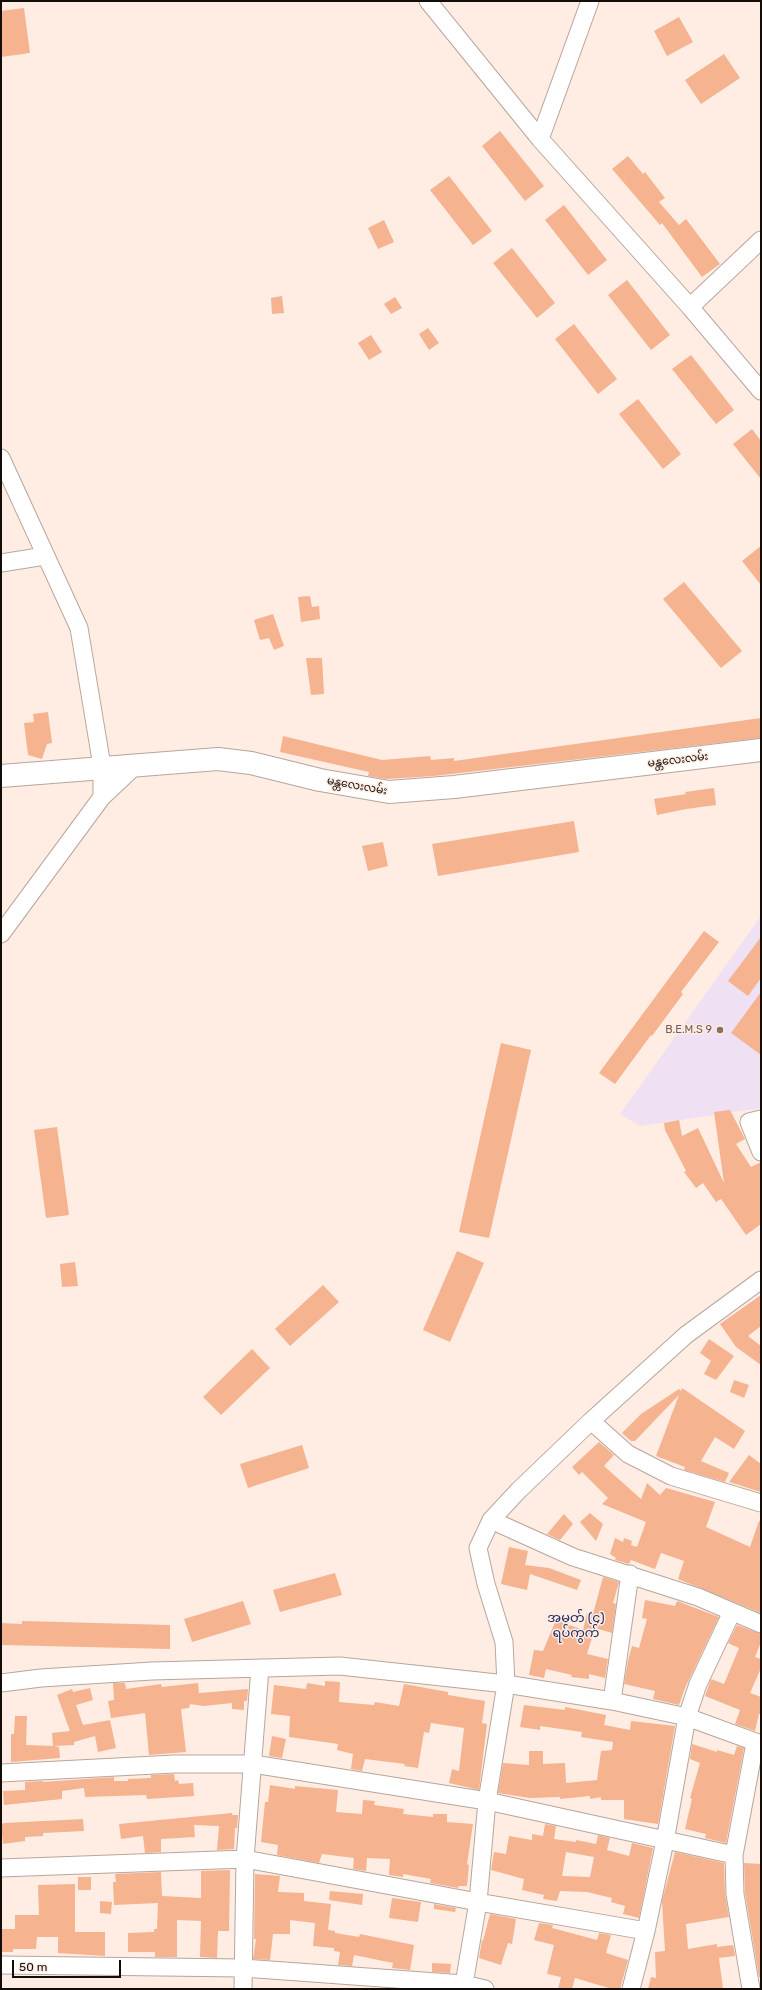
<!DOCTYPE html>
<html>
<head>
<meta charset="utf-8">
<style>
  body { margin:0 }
  #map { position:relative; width:762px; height:1990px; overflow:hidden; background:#ffece2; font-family:Rubik,sans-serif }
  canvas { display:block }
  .frame { position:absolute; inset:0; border:2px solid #130d0a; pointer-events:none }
  .scale { position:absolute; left:12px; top:1960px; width:109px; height:18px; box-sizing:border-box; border:2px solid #130d0a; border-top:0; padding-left:5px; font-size:12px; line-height:14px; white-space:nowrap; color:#130d0a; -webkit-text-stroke:3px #ffece2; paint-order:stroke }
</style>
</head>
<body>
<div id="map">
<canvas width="762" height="1990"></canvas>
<div class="frame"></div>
<div class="scale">50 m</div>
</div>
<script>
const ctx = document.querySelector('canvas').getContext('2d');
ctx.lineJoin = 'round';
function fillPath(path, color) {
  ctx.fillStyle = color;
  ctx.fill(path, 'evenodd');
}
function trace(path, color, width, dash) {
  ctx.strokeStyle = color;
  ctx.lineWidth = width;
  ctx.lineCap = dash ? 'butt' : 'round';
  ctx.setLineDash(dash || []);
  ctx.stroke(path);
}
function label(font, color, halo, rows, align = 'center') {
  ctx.font = font + ' Rubik,"Noto Sans Myanmar",sans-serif';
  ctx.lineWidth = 3;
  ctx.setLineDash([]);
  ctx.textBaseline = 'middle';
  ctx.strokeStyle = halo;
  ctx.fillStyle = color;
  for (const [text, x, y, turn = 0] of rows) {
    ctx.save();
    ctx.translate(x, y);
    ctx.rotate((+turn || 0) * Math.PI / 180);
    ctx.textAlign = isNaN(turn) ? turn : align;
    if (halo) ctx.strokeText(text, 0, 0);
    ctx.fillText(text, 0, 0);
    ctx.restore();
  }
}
fillPath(new Path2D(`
  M761 916V1108L640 1126 620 1114Z`), '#f0e0f3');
fillPath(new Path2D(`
  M24 8 30 53 1 57V11Z
  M679 17 693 42 667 56 654 31Z
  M724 54 740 78 701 104 685 80Z
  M500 131 544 186 525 201 482 146Z
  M628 156 643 174 645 172 665 198 659 202 679 225 686 219 720 264 702 277 662 223 660 225 612 169Z
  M449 176 492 231 473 245 430 190Z
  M564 205 607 260 588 275 545 220Z
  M384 220 394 242 378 249 368 228Z
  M512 248 555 303 537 318 493 263Z
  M627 280 670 335 651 350 608 295Z
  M282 296 284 313 272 314 271 298Z
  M395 297 402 308 391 314 384 304Z
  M574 324 617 379 598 394 555 339Z
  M428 328 439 343 429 350 419 334Z
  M371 335 382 352 369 360 358 343Z
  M691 355 734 410 716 424 672 369Z
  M638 399 681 454 663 469 619 414Z
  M752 429 761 441V479L733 444Z
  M761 546V585L742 561Z
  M684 582 742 651 721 668 663 599Z
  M310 596 312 607 319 606 320 619 301 622 298 597Z
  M273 614 284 646 274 650 269 638 260 640 254 620Z
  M306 658H322L324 694 311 695Z
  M48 712 52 743 47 744 42 759 28 755 24 723 34 722 33 714Z
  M761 718V738L434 776 386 779 368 776 369 772 280 752 283 736 382 760 430 756 431 760 454 758V761Z
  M714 788 716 805 686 809 657 815 654 799 686 794 685 792Z
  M574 821 579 852 438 876 432 844Z
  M383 842 388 866 368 871 362 846Z
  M704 931 719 942 681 992 683 994 652 1036 651 1035 615 1084 599 1073Z
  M761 937V978L748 996 728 981Z
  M761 992V1055L731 1033Z
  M501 1043 531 1050 489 1238 459 1232Z
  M730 1110 745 1139 736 1144 751 1167 761 1162V1224L746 1235 721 1199 716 1202 703 1183 696 1188 684 1172 686 1171 665 1130 664 1123 679 1120 682 1136 698 1128 724 1183 714 1112Z
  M57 1127 69 1215 46 1218 34 1130Z
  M457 1251 484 1263 450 1342 423 1330Z
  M75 1262 78 1286 62 1287 60 1264Z
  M323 1285 339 1302 290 1346 275 1329Z
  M761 1295V1326L748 1336 761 1346V1365L736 1347 720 1324Z
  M709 1339 734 1356 716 1380 704 1374 711 1361 700 1353Z
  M252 1349 270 1368 221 1415 203 1397Z
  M734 1380 749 1385 744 1398 730 1392Z
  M682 1388 745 1431 734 1449 715 1437 701 1461 729 1473 725 1482 684 1470 685 1467 656 1456 679 1395 635 1441H631L622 1433 641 1414 679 1389 681 1391Z
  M599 1442 614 1455 604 1466 641 1499 647 1483 660 1495 666 1488 715 1502 706 1527 750 1547 759 1521H761V1613L678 1579 684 1561 661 1553 655 1569 631 1560 629 1564 615 1560 616 1558 610 1554 615 1538 623 1542 624 1538 632 1541 631 1545 637 1547 646 1522 602 1504 608 1498 582 1472 579 1475 572 1467Z
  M302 1445 309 1468 248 1488 240 1464Z
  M749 1455 761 1464V1492L729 1482Z
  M590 1513 603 1524 596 1541 580 1522Z
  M564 1514 573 1524 560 1540 547 1534Z
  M509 1547 528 1551 525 1565 549 1568 581 1580 577 1590 530 1574 527 1590 501 1584Z
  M335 1573 342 1595 280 1612 273 1590Z
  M603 1577 619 1582 613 1603 616 1604 612 1633 595 1628 587 1654 608 1659 605 1678 589 1674V1679L571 1677 572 1675 546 1669 544 1678 529 1675 534 1650 543 1651 556 1620 583 1630 587 1613 593 1614Z
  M645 1600 675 1606 677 1601 719 1617 685 1688 679 1705 653 1699 655 1691 624 1684 628 1661 632 1646 639 1648 647 1619 642 1618Z
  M243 1601 251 1624 192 1642 184 1619Z
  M22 1621 170 1625V1649L1 1645V1623L22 1624Z
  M737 1625 761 1634V1642L755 1657 761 1659V1668L750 1693 761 1697V1714H759L755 1731 735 1724 740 1710 705 1696 711 1679 724 1684 739 1648 728 1643Z
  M325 1681 340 1682 339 1702 374 1705 375 1702 399 1706 404 1684 448 1692V1695L485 1701 482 1723 487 1724 479 1790 449 1783 452 1769 459 1771 464 1728 431 1723 429 1733 424 1732 418 1768 404 1766 405 1764 365 1759 362 1771 351 1769 353 1754 337 1750 338 1744 289 1737 290 1716 271 1714 274 1685 306 1689 307 1683 325 1686Z
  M113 1683H125L126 1689 161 1684 162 1687 198 1683 199 1693 248 1689 247 1701H244V1710L232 1709V1703L204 1706 190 1704 189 1708 181 1709 186 1752 149 1755 145 1713 111 1718 108 1701 114 1700Z
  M90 1688 93 1700 76 1705 83 1725 110 1720 116 1748 98 1752 95 1736 74 1742V1745L54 1746 59 1747 60 1758 11 1762V1734H14L15 1716H27L26 1745 53 1746 52 1733 70 1731 57 1695 72 1689 73 1692Z
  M524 1705 565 1710V1707L606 1715 604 1725 630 1730 631 1721 675 1726 658 1824 624 1819V1800H601V1797L590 1799V1796L560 1799V1797L530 1798 498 1793 503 1763 529 1765V1751H543V1764L565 1763 566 1783 597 1780 601 1751 612 1750 613 1742 581 1737 582 1732 540 1726V1730L520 1727Z
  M272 1736 286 1739 282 1758 269 1756Z
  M692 1744 717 1752V1750L734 1755 737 1746 744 1748 726 1843 705 1838 706 1834 685 1829 692 1799 690 1798 700 1763 690 1759Z
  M174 1774 175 1781 178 1780 179 1784 193 1783 194 1796 147 1799 146 1795 85 1797 84 1788 62 1791V1799L4 1805 3 1791 25 1790V1782L43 1781V1782L114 1777V1781H128V1779L151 1778V1775Z
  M270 1785 295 1789V1786L338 1790 336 1812 362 1814 363 1800 375 1801 374 1805 404 1809 403 1814 433 1817V1814H447V1822L473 1824 467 1864 469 1865 467 1886H459L458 1888 430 1883 431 1879 403 1874V1877L389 1875 390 1859 367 1858 366 1871 353 1869 354 1858 322 1854 319 1863 277 1855 278 1845 261 1842 265 1802H268Z
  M232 1813V1815H238L237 1828H235L234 1849 217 1850 219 1826 194 1825 195 1837 161 1839V1852L145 1853 143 1836 121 1839 119 1824Z
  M83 1819 84 1831 43 1833V1836L25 1837V1841L3 1844 1 1824 5 1823Z
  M545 1824 556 1826 554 1839 576 1842V1840L596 1844 598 1835 610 1838 607 1850 629 1856 632 1843 653 1848 639 1918 623 1914 625 1906 611 1902 612 1898 587 1892 560 1891 557 1901 543 1899 544 1895 522 1890 524 1879 491 1870 494 1852 506 1854 509 1836 532 1840V1834L543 1836ZM566 1852 594 1857 590 1877 562 1876Z
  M675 1852 724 1863 725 1894 729 1917 686 1924 688 1949 717 1944V1947L733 1945 735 1956 719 1958 723 1989H648L651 1977 656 1978 655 1952 665 1951 662 1901Z
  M744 1863 761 1864V1977H759L745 1893Z
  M230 1870 229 1931H218L217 1958 200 1957 201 1921 177 1920V1957H155V1952H128V1933L154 1932V1929H157L158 1903 114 1905 113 1882H116L115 1874 161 1872 162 1896 201 1898V1871Z
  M255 1874 280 1876 278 1892 304 1893V1901L331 1904 328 1930 335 1931V1933L359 1937 360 1934 414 1945 410 1970 392 1968 393 1963 354 1955 352 1966 338 1965 340 1952 334 1951V1948L313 1946 315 1923 290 1920V1934H273L270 1960 253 1959 256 1939H254Z
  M78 1877H91V1890H78Z
  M75 1884V1932H105V1956L58 1953V1937H37L36 1949H13V1952H1V1929H15V1915H39L38 1885Z
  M330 1891 363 1894 362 1905 329 1900Z
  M392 1898 421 1902 418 1922 389 1918Z
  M100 1901 112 1902 111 1914 100 1913Z
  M434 1904 456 1908 455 1912 434 1909Z
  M490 1914 516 1919 512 1944 508 1943 501 1965 479 1958 482 1940 483 1941Z
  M539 1923 553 1925 552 1928 597 1940 599 1933 611 1935 606 1953 628 1960 620 1989H612L575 1978 572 1989H558L561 1977 547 1974 554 1945 534 1940Z
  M432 1963 451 1964 450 1973 432 1972Z`), '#f5b390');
const street = new Path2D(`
  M428 1 540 139 690 307 761 391
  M540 139 590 1
  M690 307 761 240
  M1 458 79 628 102 766V797
  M1 563 45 556
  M1 934 102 797 136 765
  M761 1119 749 1122 761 1152
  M591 1421 628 1454 671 1476 761 1503
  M491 1520 573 1557 698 1597 761 1624
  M1 1683 41 1678 152 1671 340 1666 506 1684 612 1701 687 1717 761 1744
  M612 1701 630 1574
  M1 1773 174 1764H253L487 1801 734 1855
  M1 1868 245 1859 478 1902 646 1931
  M1 1965 243 1968 464 1984 485 1989
  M464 1984 478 1902 487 1801 506 1684 504 1642 486 1584 478 1548 491 1520 519 1490 591 1421 686 1335 761 1280
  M243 1989 245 1859 260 1668
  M631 1989 646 1931 665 1841 687 1717 698 1684 732 1612
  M751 1989 735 1894 734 1855 755 1743`);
const secondary = new Path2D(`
  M1 776 218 759 251 763 320 780 389 792 454 787 761 750`);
trace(street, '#b7a69c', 19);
trace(secondary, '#b7a69c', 24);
trace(street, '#fff', 17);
trace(secondary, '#fff', 22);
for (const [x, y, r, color] of [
  [720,1030,4,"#8d6e63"]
]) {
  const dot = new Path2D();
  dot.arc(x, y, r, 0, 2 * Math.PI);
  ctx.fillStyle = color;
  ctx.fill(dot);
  trace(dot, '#ffece2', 1.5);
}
label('11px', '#130d0a', '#ffece2', [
  ["မန္တလေးလမ်း",678,760,-7],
  ["မန္တလေးလမ်း",357,786,10]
]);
label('11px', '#785e54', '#ffece2', [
  ["B.E.M.S 9",712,1030]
], 'right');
label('13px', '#1d2a61', '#ffece2', [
  ["အမှတ် (၄)",576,1618],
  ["ရပ်ကွက်",576,1633]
]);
</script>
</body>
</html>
